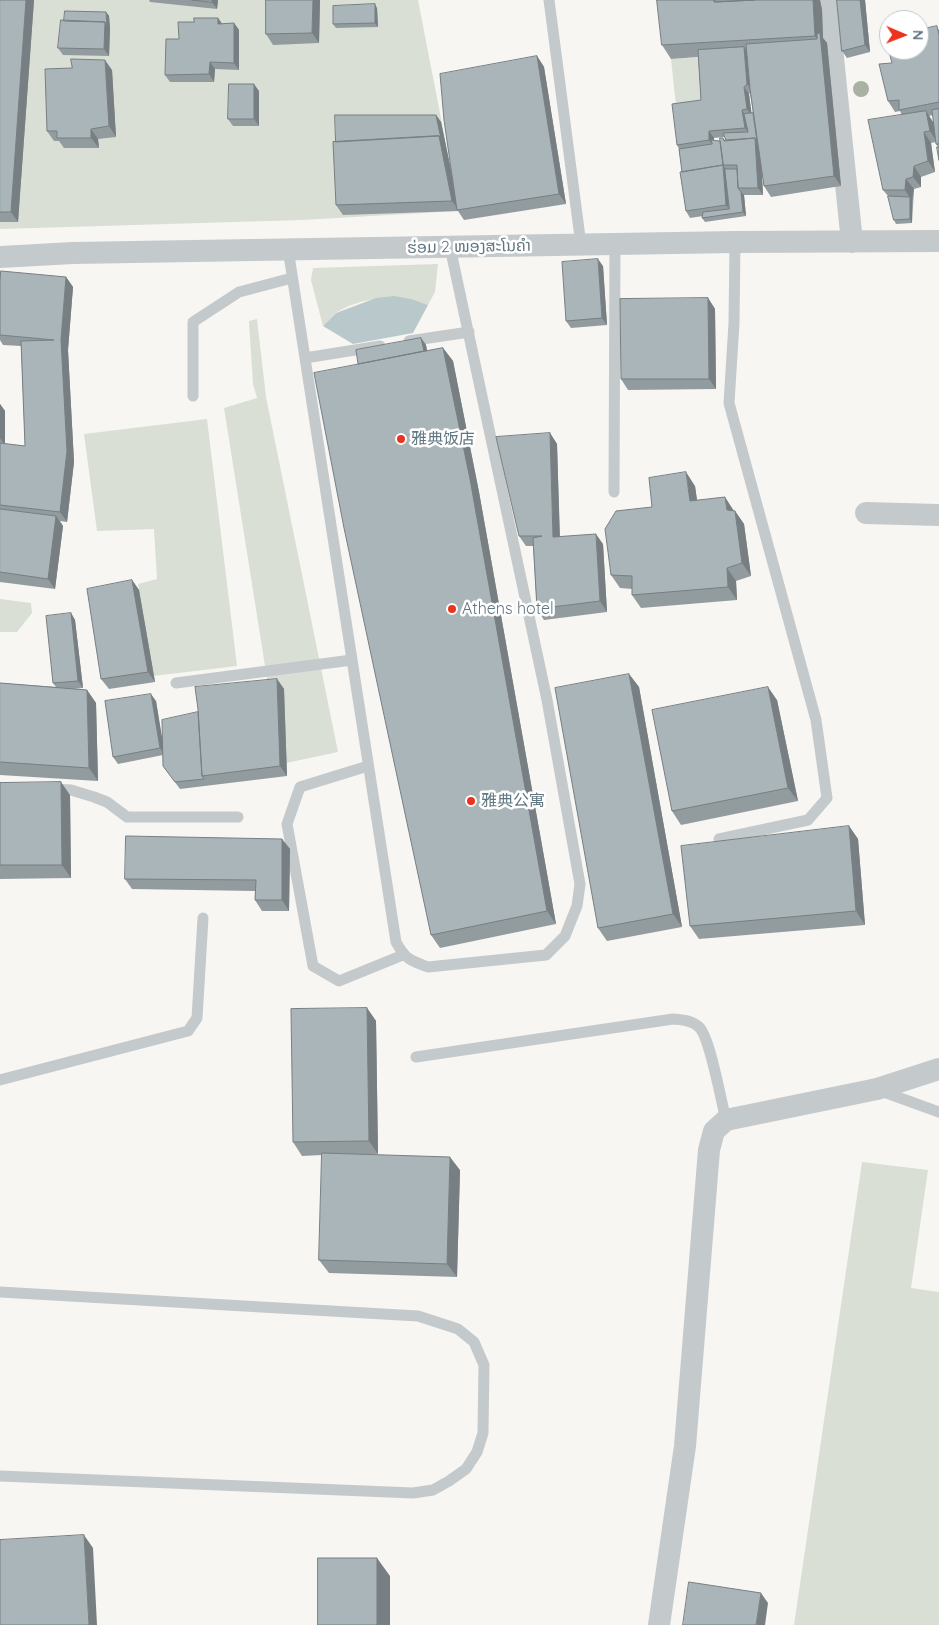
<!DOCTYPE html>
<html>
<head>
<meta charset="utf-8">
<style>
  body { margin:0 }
  #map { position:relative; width:939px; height:1625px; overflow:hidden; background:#f7f6f3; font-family:Quicksand,sans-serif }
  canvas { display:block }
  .north { position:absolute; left:879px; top:10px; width:50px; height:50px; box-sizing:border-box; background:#fff; border:1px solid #bfc8cc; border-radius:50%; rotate:91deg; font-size:14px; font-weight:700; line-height:20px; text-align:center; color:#607680 }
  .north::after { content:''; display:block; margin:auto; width:18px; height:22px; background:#ec331e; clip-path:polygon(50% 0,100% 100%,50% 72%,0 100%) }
</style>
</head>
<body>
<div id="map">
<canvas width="939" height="1625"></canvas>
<div class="north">N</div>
</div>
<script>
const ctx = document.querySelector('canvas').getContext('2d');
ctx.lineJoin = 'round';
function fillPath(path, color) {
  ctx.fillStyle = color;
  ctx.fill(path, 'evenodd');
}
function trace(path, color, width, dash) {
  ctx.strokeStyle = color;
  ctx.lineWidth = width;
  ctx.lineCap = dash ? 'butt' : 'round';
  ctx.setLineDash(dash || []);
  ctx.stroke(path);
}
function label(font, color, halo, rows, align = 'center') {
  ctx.font = font + ' Quicksand,"Noto Sans SC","Noto Sans Lao",sans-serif';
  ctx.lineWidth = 5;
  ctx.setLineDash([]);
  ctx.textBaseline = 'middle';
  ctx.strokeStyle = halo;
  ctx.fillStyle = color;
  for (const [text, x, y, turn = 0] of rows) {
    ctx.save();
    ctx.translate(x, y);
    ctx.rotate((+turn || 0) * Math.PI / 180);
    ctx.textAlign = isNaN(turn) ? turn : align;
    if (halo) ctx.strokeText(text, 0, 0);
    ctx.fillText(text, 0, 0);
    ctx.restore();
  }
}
fillPath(new Path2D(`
  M0 0H418L459 211 302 220 0 229Z
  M703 57 705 104 676 106 671 59Z
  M438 264 435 292 428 305C398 294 365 296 337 312 332 315 328 322 323 326L311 280 313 268Z
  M257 319 266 397 338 752 286 763 284 690 269 691 224 408 257 398 253 384 249 321Z
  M207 419 237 666 153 676 138 584 157 579 154 529 97 531 84 434Z
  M0 599 31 603 32 613 17 632H0Z
  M862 1162 928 1170 911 1288 939 1292V1625H794Z`), '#d9dfd4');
fillPath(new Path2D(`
  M394 296 411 299 428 305 413 333 353 344 323 326 336 313 376 298Z`), '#b9c9cb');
trace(new Path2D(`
  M549 0 581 245
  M288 249 396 942C405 959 411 961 428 967L546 955 565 936 577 906 580 884 547 700 450 247
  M409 341 469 332
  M305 358 380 346
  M193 396V322L239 292 292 278
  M614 492 615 244
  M176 683 352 660
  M368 766 300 787 287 824 313 966 339 981 403 955
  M52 789 71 790 94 797 107 802 127 817H238
  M719 839 808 820 827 798 816 720 729 403 734 323 735 242
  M416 1057 673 1019C683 1020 691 1020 699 1027 710 1037 721 1101 726 1120
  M0 1080 188 1031 197 1018 203 918
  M881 1091 939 1112
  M0 1292 418 1316 458 1329 474 1342 484 1365 483 1433 477 1452 466 1469 449 1481 433 1490 413 1493 0 1476`), '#c4c9cb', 11);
trace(new Path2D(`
  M827 0 852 242
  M0 257 73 253 735 242 939 241
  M866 513 939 515
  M659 1625 685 1446 709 1150 714 1131 726 1120 877 1089 939 1069`), '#c4c9cb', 22);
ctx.fillStyle = '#a8b1a2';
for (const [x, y] of [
  [861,89]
]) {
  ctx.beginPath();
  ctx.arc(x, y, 8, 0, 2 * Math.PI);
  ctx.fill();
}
fillPath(new Path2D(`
  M0 0H34L18 222H0Z
  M149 0H218L217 9 150 2Z
  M266 0H320L319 43 273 45 266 34Z
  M657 0H820L822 10 823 38 827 43 841 186 771 197 764 186 762 173 763 195H744L746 216 705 222 702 218 703 216 690 218 686 211 682 172 679 149 677 145 701 100 698 57 671 59 662 45ZM750 93 753 113H751L749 94ZM725 137V140L723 138 720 141H714V138Z
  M837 0H865L870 52 847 58 842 51Z
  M377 8 378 27 336 28 333 24Z
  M106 12 109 16 110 29 109 56 63 55 58 48 64 21Z
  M218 18 222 24 234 23 239 30V70L215 69 214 82H170L165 75 179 39 194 22Z
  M939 29V160L938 147 936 144V142L931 143 935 172 921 177V187L914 189 912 223 896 224 894 220 888 196 883 190 902 115 900 111 895 112 888 101 892 63ZM933 115 934 126 933 122 929 116Z
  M537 56 544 67 566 204 464 220 458 211 343 215 336 205 436 115 441 122 452 175Z
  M112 70 116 137 98 139 99 148H64L59 141H54L47 131Z
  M259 91V126H233L228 119Z
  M603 266 607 325 571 328 566 321Z
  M66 277 73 287 68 350 74 462 67 522 60 521 63 526 55 589 0 582V404L5 411V444L25 446 21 346 3 345 0 340V287Z
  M708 298 715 309 716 389 628 390 621 379Z
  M421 338 426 345 427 351 443 348 453 361 479 492 556 924 440 948 431 935 358 364Z
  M550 433 557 444 560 536 603 544 607 612 544 620 537 609 533 546H526L519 536Z
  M695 486 697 500 735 511 744 524 751 576 736 581 737 600 641 608 632 595V589L620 588 611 575 652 507Z
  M132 580 139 590 155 682 109 689 101 679Z
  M71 613 75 620 83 688 73 689 87 690 96 703 98 781 0 775V683L56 687 53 683Z
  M629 674 639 687 682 927 607 941 598 928Z
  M277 679 284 689 287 776 180 789 163 766V755L118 764 113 757 156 701 162 740 198 712Z
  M777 700 798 801 681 825 672 811Z
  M0 783 70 795 71 878 0 879Z
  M849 826 858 839 865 925 699 939 690 926Z
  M282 839 290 849 289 911H262L255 900V891L132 889 125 879Z
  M367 1008 376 1021 378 1154 365 1155 460 1170 457 1277 329 1273 319 1260 322 1155 302 1156 293 1142Z`), '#929c9f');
fillPath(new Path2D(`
  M26 0H34L18 222 11 212Z
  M212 0H218L217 9 212 2Z
  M313 0H320L319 43 312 33Z
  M813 0H815L822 10 823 38 827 43 841 186 834 176 821 45 815 36Z
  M815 0H820L822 10Z
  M860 0H865L870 52 865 45Z
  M375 4 377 8 378 27 375 23Z
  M106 12 109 16 110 29 109 56 104 49 105 22Z
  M218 18 223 25 218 24Z
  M234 23 239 30V70L234 63Z
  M744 47 749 54 752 91 747 84Z
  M537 56 544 67 566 204 559 194Z
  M105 60 112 70 116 137 109 126Z
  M210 62 215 69 214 82 209 74Z
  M254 84 259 91V126L254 119Z
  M744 87 749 94 752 116 747 109Z
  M742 110 747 118 750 135 745 128Z
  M926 111 933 122 937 142 930 131Z
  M436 115 441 122 459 209H458L452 201 439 136Z
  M91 129 98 139 99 148 91 138Z
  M709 131 714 138V147L709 140Z
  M924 132 931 143 935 172 928 161Z
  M755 138 760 145 763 195 758 188Z
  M723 165 728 173 731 212 726 205Z
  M914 166 921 177V187L913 177Z
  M906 179 914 189 912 201 905 190Z
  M741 192 744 195 746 216 743 212Z
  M910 197 912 201V223L910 219Z
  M598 259 603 266 607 325 602 318Z
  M66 277 73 287 68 350 74 462 67 522 60 512 61 340Z
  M708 298 715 309 716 389 709 379Z
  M421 338 426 345 430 366 426 358Z
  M443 348 453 361 479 492 556 924 547 911Z
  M0 404 5 411V446L0 438Z
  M550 433 557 444 560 547 553 537Z
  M686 472 695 486 699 514 690 501Z
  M725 497 734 511 727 510Z
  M735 511 744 524 751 576 742 563Z
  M56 516 63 526 55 589 48 579Z
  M596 534 603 544 607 612 600 601Z
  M727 568 736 581 737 600 728 587Z
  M132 580 139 590 155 682 148 672Z
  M71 613 75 620 83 688 78 681Z
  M629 674 639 687 682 927 673 914Z
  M277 679 284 689 287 776 280 766Z
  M768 687 777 700 798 801 788 788Z
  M87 690 96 703 98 781 89 768Z
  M151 694 156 701 165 755 160 748Z
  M61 782 70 795 71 878 62 865Z
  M849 826 858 839 865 925 856 911Z
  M282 839 290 849 289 911 282 900Z
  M367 1008 376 1021 378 1154 369 1141Z
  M450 1157 460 1170 457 1277 447 1264Z
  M84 1535 93 1548 97 1625H89Z
  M377 1558 390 1576V1625H377Z
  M761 1593 768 1603 765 1625H756Z`), '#777f82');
const building = new Path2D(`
  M0 0H26L11 212H0Z
  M192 0H212V2Z
  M266 0H313L312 33 266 34Z
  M657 0H714V2L755 0H813L815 36 662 45Z
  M715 0H755L716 2Z
  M837 0H860L865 45 842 51Z
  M375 4V23L333 24V6Z
  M65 11 106 12 107 26 105 22 64 21Z
  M194 18H218V24L234 23V63L210 62 209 74 165 75 166 39H179L178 22H194Z
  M61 20 105 22 104 49 58 48Z
  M937 26 939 35V102L899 110V100L888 101 879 64 892 63 885 37 889 36V50H919V30Z
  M820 33 834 176 764 186 750 89 746 44 817 39V34Z
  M744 47 747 84 744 87 747 109 742 110 745 128 709 131V140L677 145 672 104 701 100 698 50Z
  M537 56 559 194 457 210 444 120 440 74Z
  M71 59 105 60 109 126 91 129V138H57V131H47L45 69 72 68Z
  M229 84H254V119H228Z
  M939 109V144H936L932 110Z
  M926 111 930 131 924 132 928 161 914 166 913 177 906 179 905 190H883L868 120Z
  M753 113 757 141 755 138 726 140 723 133 748 132 744 114Z
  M335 115H436L441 139 439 136 336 142Z
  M439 136 452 201 336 205 333 142Z
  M720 138H723L724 141 755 138 758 188H738L737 165H723L726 205 686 211 680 172 723 165Z
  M711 140 720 141 723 165 682 172 679 149 712 144Z
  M937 147H939V160Z
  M725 169H737L738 188 741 192 743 212 702 218 703 212 729 209Z
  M888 196 910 197V219L894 220Z
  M598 259 602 318 566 321 562 262Z
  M1 271 66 277 61 340 67 451 60 512 0 505V443L25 446 21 341 54 340 0 335V287Z
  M708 298 709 379H621L620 299Z
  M421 338 424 351 358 364 356 350Z
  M443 348 470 479 547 911 431 935 344 528 314 373Z
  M550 433 553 537 596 534 600 601 537 609 533 538 542 536H519L496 437Z
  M686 472 690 501 725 497 727 510 735 511 742 563 727 568 728 587 632 595V576L611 575 605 529 616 511 652 507 649 478Z
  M0 509 56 516 48 579 0 572Z
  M132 580 148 672 101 679 87 589Z
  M71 613 78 681 53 683 46 616Z
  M629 674 673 914 598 928 555 688Z
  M277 679 280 766 202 776 198 709 195 687Z
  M0 683 87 690 89 768 0 762Z
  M768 687 788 788 672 811 652 710Z
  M151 694 160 748 113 757 105 701Z
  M198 712 202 776 204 779 175 782 163 766 162 720Z
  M61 782 62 865H0V783Z
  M849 826 856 911 690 926 681 846Z
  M126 836 282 839V900H255L256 880 125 879Z
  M367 1008 369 1141 293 1142 291 1009Z
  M322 1153 450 1157 447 1264 319 1260Z
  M84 1535 89 1625H0V1540Z
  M318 1558H377V1625H318Z
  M689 1582 761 1593 756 1625H683Z`);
fillPath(building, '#aab5b9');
trace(building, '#777f82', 1);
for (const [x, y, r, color] of [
  [401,439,5,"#ec331e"],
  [452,609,5,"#ec331e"],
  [471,801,5,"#ec331e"]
]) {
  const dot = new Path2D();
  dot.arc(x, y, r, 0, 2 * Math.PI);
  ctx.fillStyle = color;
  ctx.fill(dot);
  trace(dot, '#fff', 2);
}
label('16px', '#607680', '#fff', [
  ["ຮ່ອມ 2 ໜອງສະໂນຄໍາ",469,247,-1]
]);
label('16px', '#607680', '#fff', [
  ["雅典饭店",411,439],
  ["Athens hotel",462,609],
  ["雅典公寓",481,801]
], 'left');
</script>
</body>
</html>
